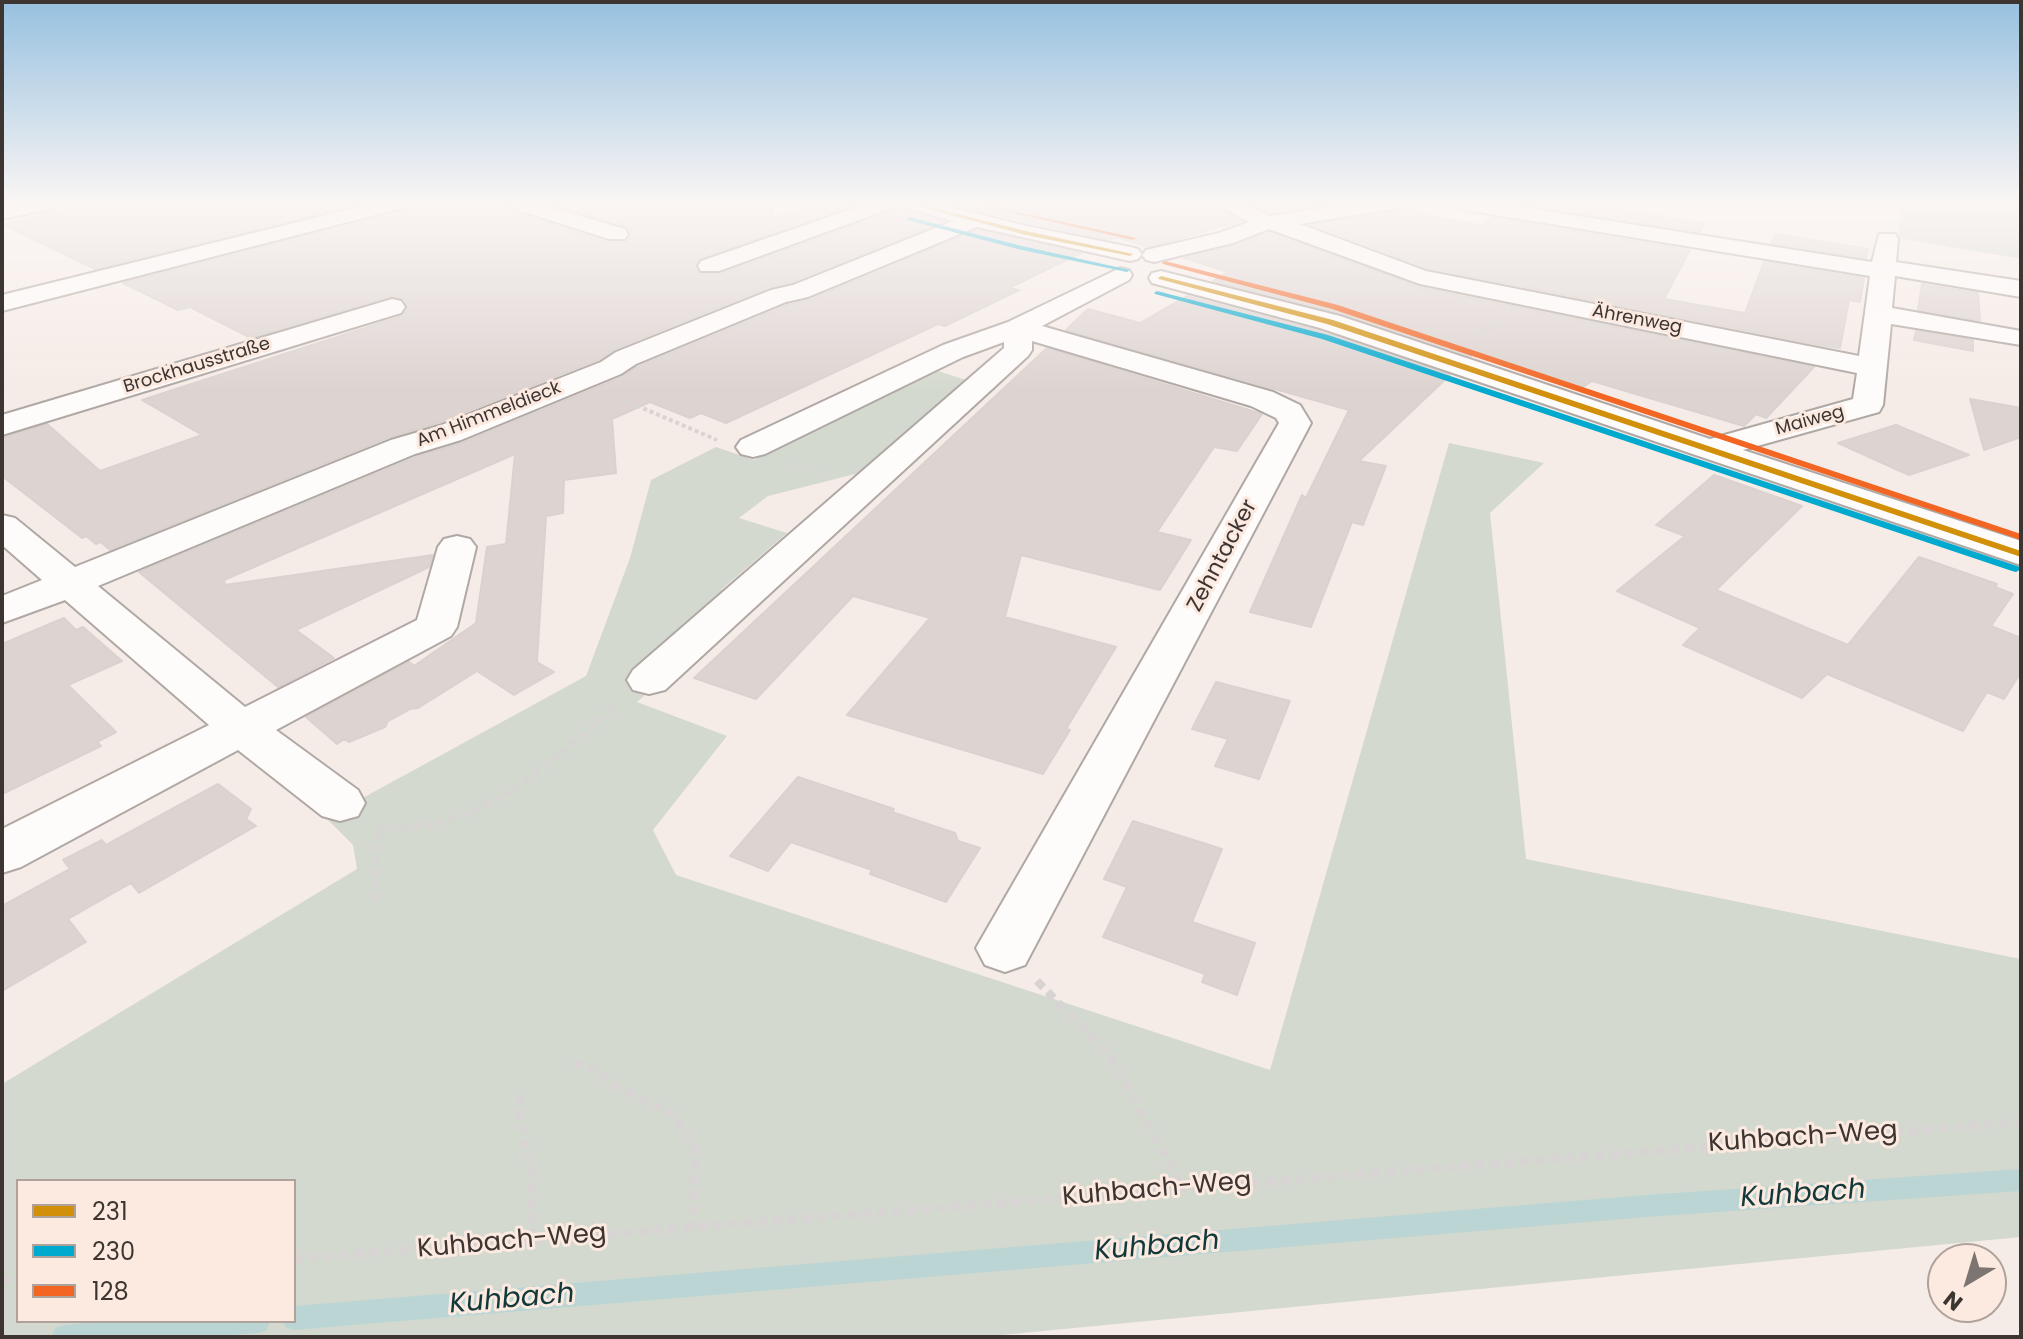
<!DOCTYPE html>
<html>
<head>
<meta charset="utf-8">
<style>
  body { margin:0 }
  #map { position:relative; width:2023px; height:1339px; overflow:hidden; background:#f6ece7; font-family:Poppins,sans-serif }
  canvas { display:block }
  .frame { position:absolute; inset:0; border:4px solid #3c3532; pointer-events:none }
  .legend { position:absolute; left:16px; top:1179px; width:280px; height:144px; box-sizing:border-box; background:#fceae1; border:2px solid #afa29b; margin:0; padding:10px 14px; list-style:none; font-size:24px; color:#3c3532 }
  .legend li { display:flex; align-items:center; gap:16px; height:40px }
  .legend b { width:40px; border:2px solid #afa29b }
  .north { position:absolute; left:1927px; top:1243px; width:80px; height:80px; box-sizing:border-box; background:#fceae1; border:2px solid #afa29b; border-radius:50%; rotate:218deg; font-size:22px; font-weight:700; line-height:32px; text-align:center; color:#3c3532 }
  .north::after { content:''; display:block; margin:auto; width:28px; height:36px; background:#7d7571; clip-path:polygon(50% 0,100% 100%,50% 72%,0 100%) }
</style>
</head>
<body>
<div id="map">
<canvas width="2023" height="1339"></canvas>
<div class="frame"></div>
<ul class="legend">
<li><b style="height:10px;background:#d28f0a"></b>231</li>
<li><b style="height:10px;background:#00a9ce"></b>230</li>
<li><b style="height:10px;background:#f26522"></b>128</li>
</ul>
<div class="north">N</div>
</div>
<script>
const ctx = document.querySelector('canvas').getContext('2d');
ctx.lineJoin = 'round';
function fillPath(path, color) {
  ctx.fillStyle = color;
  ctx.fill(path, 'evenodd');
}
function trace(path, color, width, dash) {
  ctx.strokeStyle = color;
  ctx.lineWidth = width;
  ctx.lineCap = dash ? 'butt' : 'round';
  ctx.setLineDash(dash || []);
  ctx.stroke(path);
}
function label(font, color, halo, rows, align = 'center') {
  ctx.font = font + ' Poppins,sans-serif';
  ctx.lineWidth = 6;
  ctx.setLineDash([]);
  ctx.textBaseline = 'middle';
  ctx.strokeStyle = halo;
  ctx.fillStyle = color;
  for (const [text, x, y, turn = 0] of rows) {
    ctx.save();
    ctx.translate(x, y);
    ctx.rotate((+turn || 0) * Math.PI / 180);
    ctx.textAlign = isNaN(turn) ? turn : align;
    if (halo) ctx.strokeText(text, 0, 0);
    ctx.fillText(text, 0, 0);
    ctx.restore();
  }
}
fillPath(new Path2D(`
  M1901 204H2021V259L1898 238Z
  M932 369 969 381 867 471 768 496 739 518 787 533 721 590 755 601 637 702 727 736 653 830 676 875 1270 1070 1449 443 1544 463 1490 513 1526 859 2021 959V1237L981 1337H2V1084L357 869 353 845 326 818 586 676 630 558 651 480 716 447 754 460ZM18 1181H294V1321H18Z`), '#d4d9cf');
fillPath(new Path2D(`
  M2021 1169V1191L1646 1217 294 1330 285 1327 283 1321H294V1306L1646 1195Z
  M110 1321H270L267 1330 258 1333 211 1337H52L55 1328 64 1325Z`), '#bbd5d4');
const building = new Path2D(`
  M82 204H360L95 269 2 224Z
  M409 204H505L511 211 608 242H625L631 236 626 226 549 204H772L774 218 816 204H858L700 258 695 268 701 274H720L893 211 899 204 905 211 944 222 792 282 770 287 615 349 600 359 438 423 390 437 110 550 101 542 96 544 86 536 82 538 2 476V438L47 424 100 471 202 435 142 400 402 316 408 309 404 299 391 296 251 338 190 307 178 310 123 283 403 211Z
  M947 204H1213L1242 221 1148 247 1116 237 1109 240Z
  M1249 204H1331L1270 213Z
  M1400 204H1422V215L1483 225 1491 217 1690 250 1664 299 1745 313 1764 262 1864 278 1860 302 1849 300 1840 348 1820 345 1427 268 1312 225 1388 213 1396 210Z
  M1519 204H1592L1704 224 1700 232Z
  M977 230 1081 253 1009 288 1019 290 945 326 938 324 726 423 701 413 690 418 650 402 612 419 616 473 564 480 563 513 546 516 537 662 554 672 514 695 477 671 418 708 410 709 388 721 385 727 349 742 344 739 337 744 306 717 409 662 414 666 476 623 487 547 506 544 515 454 224 580 225 585 433 555 429 567 296 630 334 658 278 687 139 572 416 457 462 443 622 377 637 367 787 305 809 300Z
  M1269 232 1419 287 1814 367 1766 418 1756 414 1744 426 1592 381 1583 387 1476 352 1471 356 1341 313 1213 281 1228 272 1184 258 1234 246Z
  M1775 234 1868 249 1866 258 1771 243Z
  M1922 284 1978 293 1980 321 1918 310Z
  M1187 296 1319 331 1450 375 1359 461 1386 466 1363 525 1352 522 1311 627 1250 612 1302 495 1306 498 1349 410 1066 330 1088 309 1140 323Z
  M1916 331 1973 340V351L1914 340Z
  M1047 348 1262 414 1237 451 1214 447 1157 532 1191 540 1160 590 1021 555 1005 617 1116 647 1066 729 1070 730 1043 774 847 715 930 618 853 596 756 699 694 678Z
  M1970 399 2021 408V437L1984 450Z
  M1896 425 1969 455 1909 475 1838 443Z
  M1714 475 1802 506 1716 590 1848 645 1919 557 1997 584 1995 587 2013 594 1991 626 2021 638V672L2004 699 1987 692 1963 731 1827 674 1802 698 1683 645 1700 628 1617 591 1685 536 1656 525Z
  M64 618 76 630 83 627 122 661 68 685 116 732 97 742 101 746 2 794V644Z
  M1216 682 1290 701 1259 779 1215 766 1228 739 1192 729Z
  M798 777 894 809 892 812 955 833 958 841 980 848 946 902 870 874 872 870 791 842 768 871 730 856Z
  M218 784 251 809 246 819 256 826 139 893 131 883 68 919 86 942 2 991V906L70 869 63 860 102 840 106 845Z
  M1133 821 1222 849 1192 922 1255 943 1237 995 1202 982 1205 974 1103 937 1127 887 1104 879Z`);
fillPath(building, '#ddd4d1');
trace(building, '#dad2ce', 2);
const minor = new Path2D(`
  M17 204H58L54 208 2 219V207Z
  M371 204H406L402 208 2 311V295Z
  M508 204H540L625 229 628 234 625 239H609L512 208Z
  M866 204H896L892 208 719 271H701L698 266 701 261Z
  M903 204H936L1027 226 1130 247 1138 249 1142 254 1138 259 1130 261 977 227 808 297 786 302 636 364 621 374 461 440 415 454 98 586 245 707 417 620 438 547 444 539 457 536 470 539 476 547 457 627 451 636 276 730 358 790 365 803 358 816 340 821 322 816 238 750 21 867 2 873V829L209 725 65 600 2 623V596L42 580 2 545V515L15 518 75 567 391 440 439 426 601 362 616 352 771 290 793 285 953 221 906 208Z
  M1216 204H1243L1270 216 1348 204H1397L1394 208 1387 210 1300 224 1426 271 1859 356 1870 276 1465 210 1454 204H1502L1872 262 1879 234H1895L1898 239 1896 262 2021 281V297L1895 276 1892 308 2021 331V345L1891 324 1883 405 1879 412 1743 450 2021 541V565L1320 328 1152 283 1149 278 1152 273 1161 271 1340 316 1710 439 1853 399 1857 373 1420 284 1269 229 1233 243 1154 262 1146 260 1142 255 1146 250 1219 233 1249 222Z
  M1120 268 1129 270 1132 275 1129 280 1042 326 1273 392 1300 405 1311 423 1025 965 1005 972 985 965 976 948 1279 423 1276 418 1251 406 1032 341V350L1028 356 665 690 649 694 633 690 627 680 633 670 1004 348V342L963 357 765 454 753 457 741 454 736 447 741 440 943 345 1008 322Z
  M392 299 401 301 405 307 401 313 2 435V415Z`);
trace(minor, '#b0a8a4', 4);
trace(new Path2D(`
  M1485 331 1497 324`), '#d7d4d3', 3, [3, 2]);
trace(new Path2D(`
  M1478 335 1488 329
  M624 400 717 440
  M796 464 823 475`), '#d7d4d3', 4, [4, 3]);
trace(new Path2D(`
  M614 708 617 705`), '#d7d4d3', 5, [5, 4]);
trace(new Path2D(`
  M378 828C482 833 542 768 616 706
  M376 900 378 829
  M1037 981 1039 983`), '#d7d4d3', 6, [7, 5]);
trace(new Path2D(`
  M1037 981 1110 1055 1182 1188
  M574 1063 592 1068 617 1087 675 1115 695 1150 693 1227
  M521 1095 519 1113 531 1170 532 1240
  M294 1259 2021 1122
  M2 1280 18 1279`), '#d7d4d3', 8, [9, 6]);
fillPath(minor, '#fefcfb');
fillPath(new Path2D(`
  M910 204H918L1026 231 1133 254 1130 256 1026 235Z
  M1161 276 1333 320 2021 551V557L1327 324 1159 279 1158 278Z`), '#d28f0a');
fillPath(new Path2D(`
  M909 217 1022 246 1130 270 1127 272 1022 250 907 220Z
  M1157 291 1328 335 2020 567 2021 569 2016 572 2012 571 1322 339 1155 294 1154 293Z`), '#00a9ce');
fillPath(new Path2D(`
  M973 204H982L1136 238 1133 240Z
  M1165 261 1338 305 2021 534V540L1332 309 1163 264 1162 263Z`), '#f26522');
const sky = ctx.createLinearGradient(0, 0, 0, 391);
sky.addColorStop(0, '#96c1e0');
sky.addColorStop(0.52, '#fbf6f4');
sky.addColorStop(1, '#fbf6f400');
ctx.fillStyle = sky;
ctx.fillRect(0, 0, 2023, 391);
label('18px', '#3c3532', '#fceae1', [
  ["Ährenweg",1637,320,11],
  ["Brockhausstraße",197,366,-17],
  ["Am Himmeldieck",489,415,-21],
  ["Maiweg",1810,421,-15]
]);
label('22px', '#3c3532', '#fceae1', [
  ["Zehntacker",1223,556,-62]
]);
label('26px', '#3c3532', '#fceae1', [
  ["Kuhbach-Weg",1803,1138,-4],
  ["Kuhbach-Weg",1157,1190,-5],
  ["Kuhbach-Weg",512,1242,-5]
]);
label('italic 28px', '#11393a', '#fceae1', [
  ["Kuhbach",1803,1195,-4],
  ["Kuhbach",1157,1247,-5],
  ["Kuhbach",512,1300,-5]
]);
</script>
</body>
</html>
